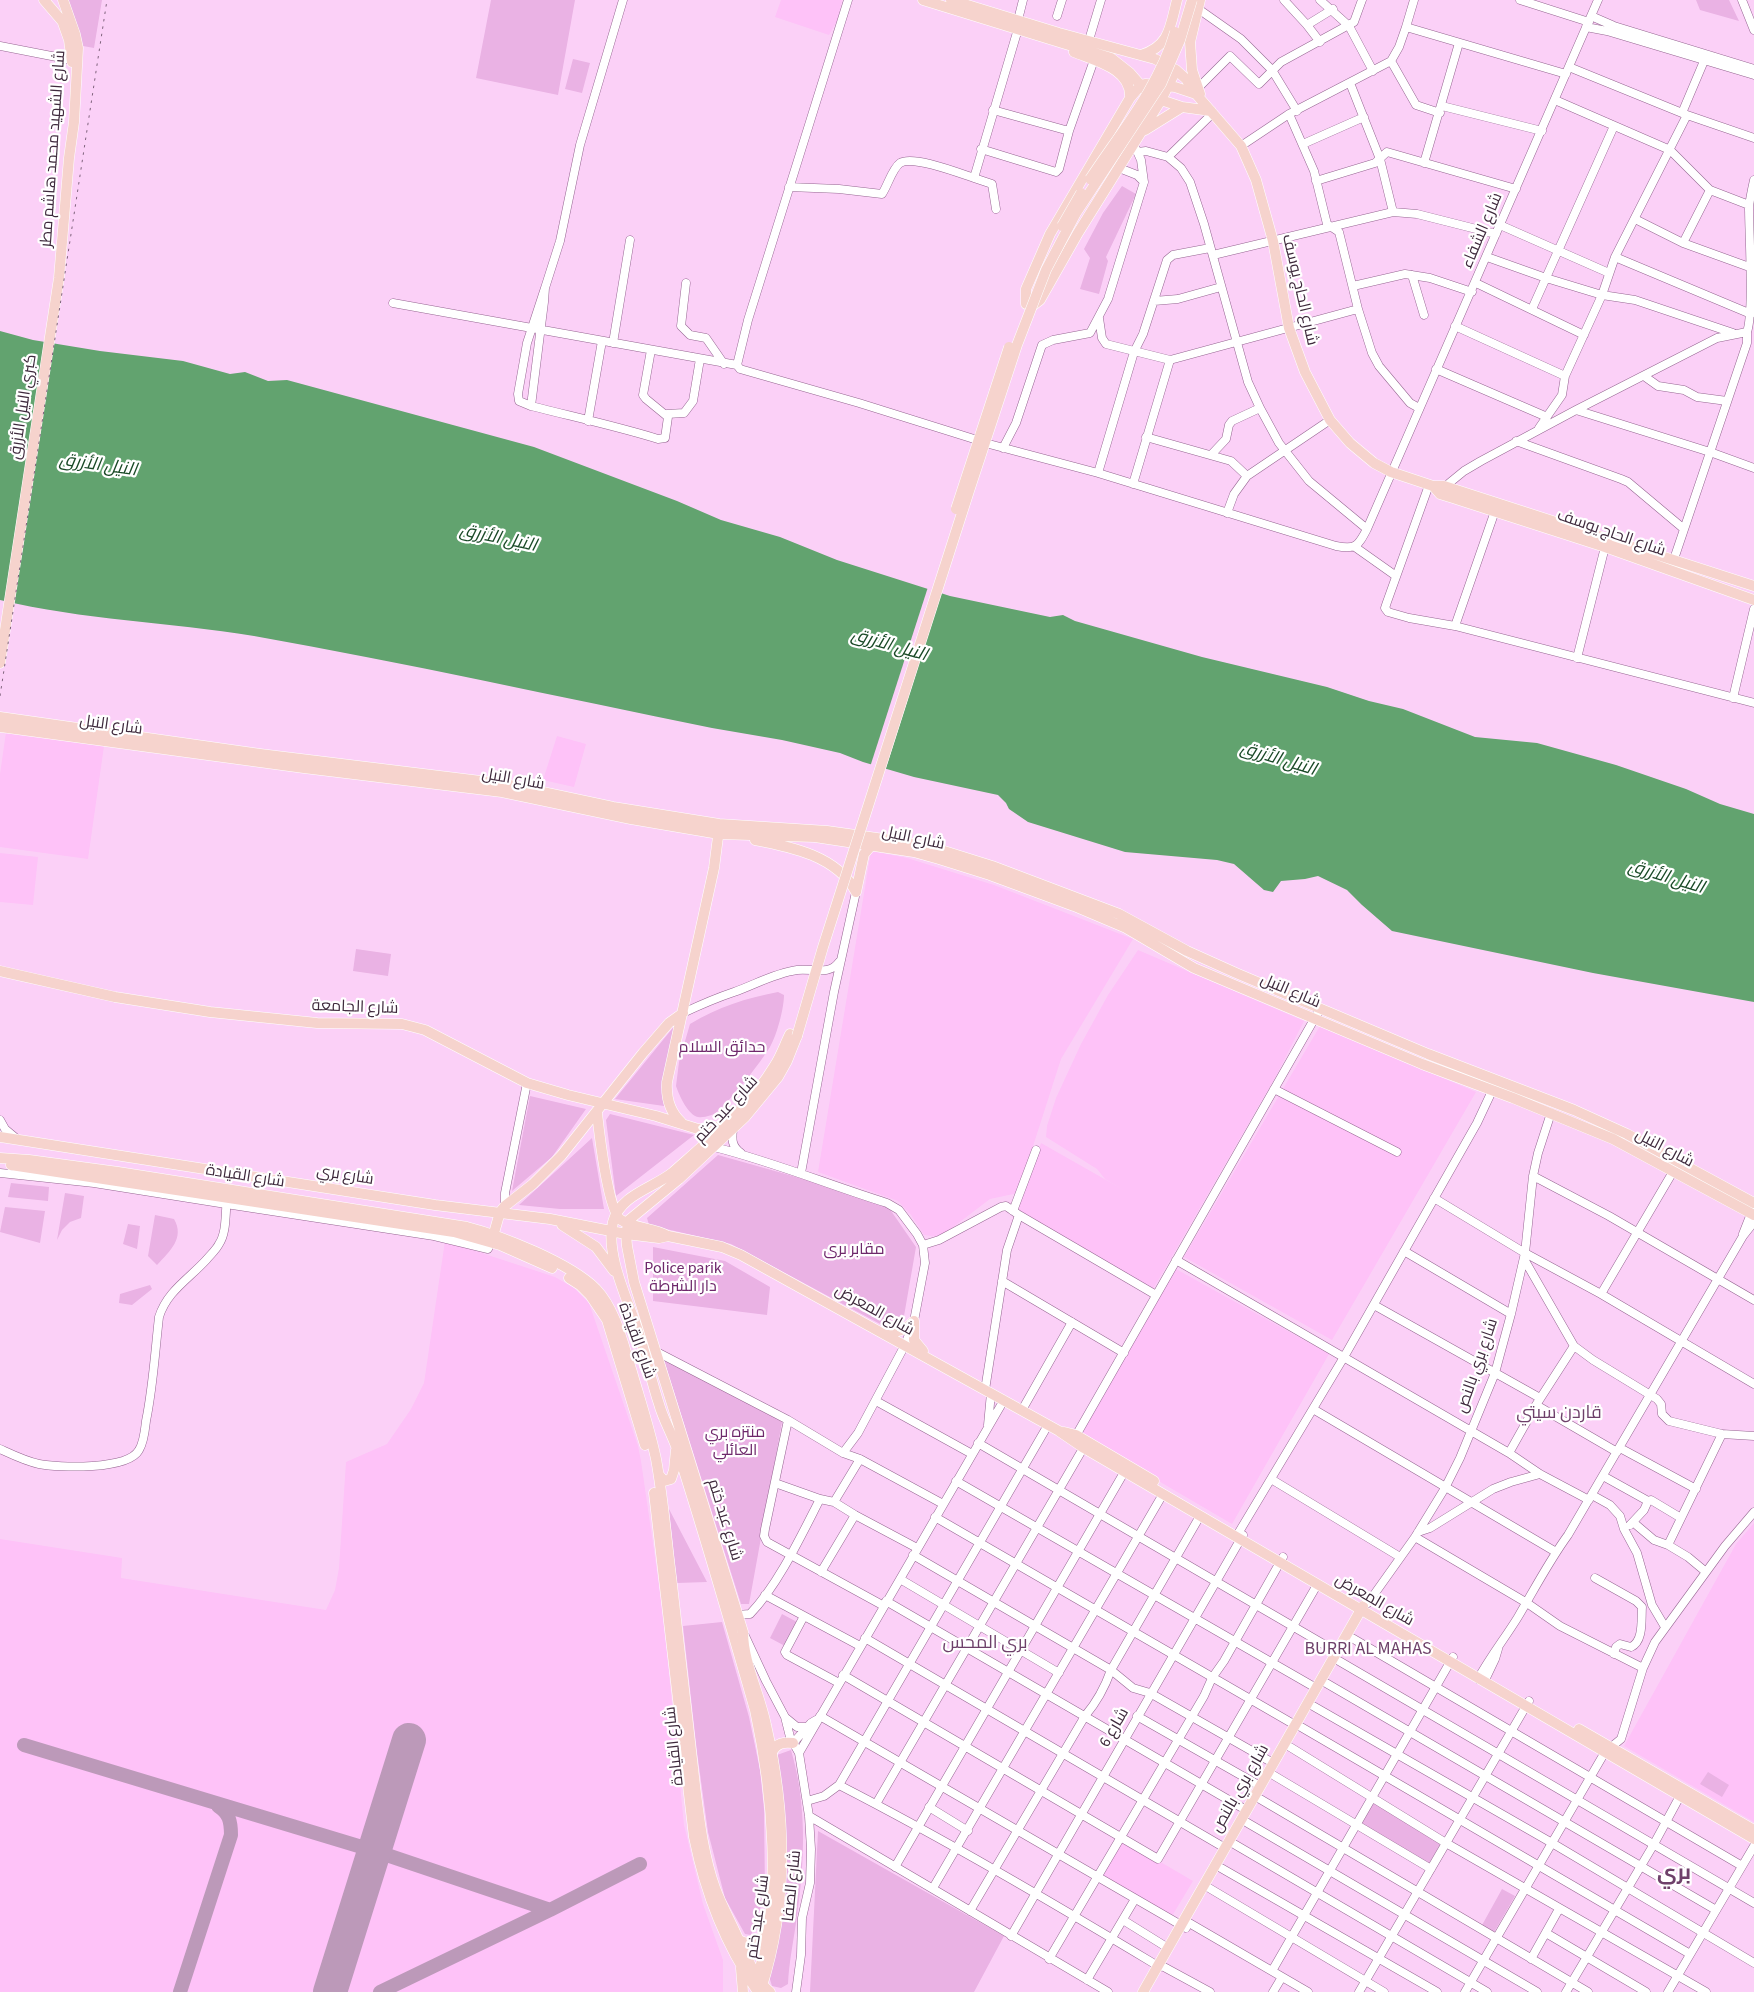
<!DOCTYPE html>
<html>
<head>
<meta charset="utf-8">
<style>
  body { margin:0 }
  canvas { display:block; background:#fbd0f7 }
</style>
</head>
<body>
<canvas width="1754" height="1992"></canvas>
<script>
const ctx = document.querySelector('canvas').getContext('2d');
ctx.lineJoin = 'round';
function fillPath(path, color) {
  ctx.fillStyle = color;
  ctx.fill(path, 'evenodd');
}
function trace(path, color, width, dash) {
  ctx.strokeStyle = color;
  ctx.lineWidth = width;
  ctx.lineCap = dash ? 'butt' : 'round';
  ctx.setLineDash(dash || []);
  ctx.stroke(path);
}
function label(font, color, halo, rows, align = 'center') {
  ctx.font = font + ' "Source Sans 3",Cairo,sans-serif';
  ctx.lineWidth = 4.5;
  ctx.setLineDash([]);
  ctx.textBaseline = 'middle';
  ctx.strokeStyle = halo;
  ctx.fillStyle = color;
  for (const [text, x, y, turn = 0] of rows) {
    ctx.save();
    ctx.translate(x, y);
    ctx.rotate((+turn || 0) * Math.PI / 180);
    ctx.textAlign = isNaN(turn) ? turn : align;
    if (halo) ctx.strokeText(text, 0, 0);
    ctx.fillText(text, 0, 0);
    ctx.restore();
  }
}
fillPath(new Path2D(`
  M781 0H842L838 19 829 35 775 17Z
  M6 732 104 746 88 859 0 847V774Z
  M557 736 586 744 574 787 543 780Z
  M871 851 907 858 994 885 1133 939 1061 1059 1018 1193 990 1199 940 1237 924 1235 911 1215 898 1201 818 1172Z
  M0 853 38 857 33 905 0 902Z
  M1138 950 1304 1021 1277 1074 1152 1291 1018 1209 1041 1143 1129 1193 1105 1179 1097 1169 1046 1137 1047 1126 1056 1098 1081 1044 1108 995Z
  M1320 1026 1476 1092 1332 1340 1184 1257Z
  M445 1241 555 1277 574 1288 589 1303 638 1446 641 1461 663 1613 684 1825 703 1904 723 1960V1992H0V1539L122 1558 121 1578 326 1610 335 1590 339 1568 346 1462 387 1444 411 1409 424 1383Z
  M1176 1269 1329 1354 1232 1524 1080 1435Z
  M1754 1523V1822L1624 1746 1736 1544Z
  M1123 1840 1193 1881 1172 1916 1102 1877Z`), '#fec2f8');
fillPath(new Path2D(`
  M68 0H102L94 48 83 46Z
  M491 0H575L558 95 476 78Z
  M1696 0H1729L1739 21 1700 10Z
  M573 59 590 63 582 93 565 89Z
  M1122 186 1136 194 1106 257 1108 261 1099 294 1080 289 1090 258 1084 249 1103 213Z
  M356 949 391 954 388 976 353 971Z
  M778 992 784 995C784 1008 777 1035 770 1047 760 1063 733 1098 719 1110 715 1115 704 1118 698 1117 688 1115 679 1095 676 1086L679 1062 690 1024C718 1007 746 998 778 992Z
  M676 1024 662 1085 664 1106 615 1099Z
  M530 1096 586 1109 552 1157 512 1191Z
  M610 1114 694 1135 616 1196 606 1120Z
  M592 1138 604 1209H560L519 1205Z
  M718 1155 846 1191 887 1205 916 1247 904 1316 882 1325 731 1244 649 1225 647 1218Z
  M11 1183 49 1187 48 1201 8 1197Z
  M65 1193 84 1196 81 1218 70 1222 62 1230 57 1240Z
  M5 1207 45 1211 40 1243 0 1232Z
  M155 1215 174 1219C185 1238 170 1251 157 1265L148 1256Z
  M128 1224 140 1226 137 1249 123 1244Z
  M653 1247 725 1261 770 1287 767 1315 653 1301Z
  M150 1285 152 1289 132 1305 119 1303 120 1294Z
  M663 1357 751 1402 782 1422 749 1604H741Z
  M669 1509 707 1582 677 1583Z
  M782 1614 797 1622 785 1646 770 1638Z
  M722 1622 749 1717 760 1770 764 1809 765 1894 751 1935 745 1934 725 1898 708 1832 697 1752 683 1626Z
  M791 1750C807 1804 805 1860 797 1916 794 1939 789 1961 788 1984L781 1988 772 1986 768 1973 783 1802 777 1755Z
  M1708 1772 1729 1785 1722 1797 1700 1784Z
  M1372 1802 1441 1843 1428 1865 1358 1824Z
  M818 1831 1004 1936 974 1992H810Z
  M1502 1889 1515 1896 1493 1934 1481 1927Z`), '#eab2e4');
fillPath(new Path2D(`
  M0 331 33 340 100 351 183 361 230 374 245 372 268 381 287 380 534 447 677 501 721 520 780 537 837 560 950 596 1050 617 1063 615 1075 621 1202 657 1327 687 1369 701 1403 709 1475 737 1537 743 1616 765 1686 789 1720 804 1754 814V1002L1593 973 1392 931 1362 905 1347 890 1318 876 1305 879 1281 881 1273 892 1264 890 1234 864 1217 860 1125 852 1028 822 1009 809 1006 803 998 795 914 777 863 762 840 753 782 740 712 728C559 697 407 663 254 636 169 622 83 620 0 600Z`), '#62a36f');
fillPath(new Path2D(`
  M928 587 942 591 885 771 870 767Z`), '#fbd0f7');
trace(new Path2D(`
  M24 1745 375 1851 550 1910
  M180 1992 231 1835C231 1821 229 1813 218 1806
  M380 1992 550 1910 640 1864`), '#bc99b9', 14);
trace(new Path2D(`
  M330 1992 409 1740`), '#bc99b9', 34);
const minor = new Path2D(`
  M848 0 748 320 737 365 740 369 859 403 974 439
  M1284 0 1307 25 1320 42
  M1320 0 1349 26 1373 71
  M1520 0 1589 22
  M1742 0 1754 30
  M1197 8 1241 39 1272 70 1297 111
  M1057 16 1062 0
  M1591 16 1614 26 1754 69
  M1018 20 1023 0
  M1307 25 1333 9
  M1406 27 1414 0
  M1586 27 1607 31 1754 75
  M1089 40 1101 0
  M0 46 72 60
  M1391 61 1416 105 1440 113
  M1569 67 1687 115 1754 138
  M1350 83 1380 159 1393 212
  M1199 87 1230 56 1259 84 1281 62 1354 22 1362 0
  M1555 100 1670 150 1710 190 1749 205
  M1442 106 1542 131
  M993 110 1069 131 1094 60
  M1682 113 1704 61 1703 57
  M1289 114 1314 171 1327 224 1339 232 1358 309 1372 353 1379 366 1410 403 1419 408
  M1303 144 1364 117
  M1241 146 1289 114 1391 61 1399 47 1406 27 1566 74
  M981 149 1056 172 1059 169 1069 131
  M1138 152 1146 151 1168 157 1181 168 1190 182 1204 224 1248 382 1260 408 1279 443 1309 481 1367 529
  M1168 157 1213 113
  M1424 163 1459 43
  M1119 168 1137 175 1144 182
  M1316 181 1375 163 1387 152 1516 189
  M789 187 839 189 882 194C888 185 892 169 900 163 913 155 959 173 974 178
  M996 209 992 184 974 178 1018 29
  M1635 219 1683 243 1752 268
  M1500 225 1609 273
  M1683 243 1710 190
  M1213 255 1393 212 1417 214 1496 234
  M1487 257 1546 278 1602 295 1635 300 1733 333
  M1615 257 1751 314
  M1412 275 1424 315
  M686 283 681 326 690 335 706 338 724 364
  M1476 283 1584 335
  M1353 286 1405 274 1430 278 1472 292
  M545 288 560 241 580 145 623 0
  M545 288 544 302 531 406 519 401 518 394 527 343Z
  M1154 301 1178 299 1221 287
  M393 303 737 365
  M1532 309 1614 126
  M1099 318 1102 338 1106 344 1170 360 1358 309
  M1455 326 1565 376
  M613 343 630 240
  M1436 369 1547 417
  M1644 376 1658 386 1684 390 1697 397 1727 401
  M531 406C574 417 616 426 658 439L665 438 668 417 646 399 643 395 651 350
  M1576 410 1710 452 1754 468
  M667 414 684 413 693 401 700 359
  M588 421 602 341
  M1539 428 1562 395 1565 376 1602 295 1615 257 1687 115
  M1146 437 1231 461 1247 476 1330 420
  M1516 441 1621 479 1628 482 1684 529
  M989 444 1098 473 1336 546C1356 550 1358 546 1367 529L1598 0
  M1003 448 1016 423 1042 345 1053 340 1090 333 1108 299 1144 182 1141 160 1136 149
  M1211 455 1226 439 1229 425 1232 421 1260 408
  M1098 473 1134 352 1143 334 1167 260 1173 255 1210 248
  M1133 484 1170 360
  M1429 485 1387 602 1385 608 1388 612 1409 618 1455 626 1754 703
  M1442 489 1464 471 1481 461 1576 410 1717 338 1747 332C1754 312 1749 234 1749 207 1750 198 1752 189 1754 180
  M1227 513 1234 494 1247 476
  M1355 547 1396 576
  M1674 559 1747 343V332
  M1455 626 1495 511
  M1577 658 1605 547
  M1733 698 1754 609
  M683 1013C700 1005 716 998 734 992 754 985 775 973 797 970 813 968 829 976 839 962
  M1274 1089 1397 1152
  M0 1120 5 1129 17 1139
  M733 1128C732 1139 731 1146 741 1153
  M714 1147C774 1162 829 1185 887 1203L899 1210 917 1234 923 1245 925 1263 914 1321 905 1345 858 1433 843 1453
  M0 1173 94 1183 226 1204 434 1236 488 1249 491 1242
  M801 1173 834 992 856 892
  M1533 1176 1609 1216 1754 1300
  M1434 1198 1525 1253 1601 1294 1754 1384
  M505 1206V1193L527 1083
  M1013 1211 1036 1150
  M1019 1215 1156 1295
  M1743 1234 1754 1206
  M923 1245 939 1240 1001 1207 1006 1206 1019 1215 1007 1250 985 1390
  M1404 1251 1511 1314
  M1524 1259 1574 1346 1536 1405
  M1176 1260 1509 1453 1540 1474 1589 1500
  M1002 1281 1124 1353
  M1601 1294 1674 1170
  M1374 1305 1540 1398
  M1574 1346 1593 1360 1657 1399 1661 1404 1662 1414 1669 1421 1722 1434 1754 1436
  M655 1351 788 1420 843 1453 860 1459 943 1504
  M876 1401 972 1454
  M1313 1409 1556 1552
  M1022 1410 1072 1322
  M788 1420 765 1529 764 1536 767 1542 884 1606
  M988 1425 991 1393
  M1074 1439 1320 1009
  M978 1443 1337 1652
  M1620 1448 1696 1489
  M0 1449C13 1455 25 1461 39 1464 59 1468 128 1470 139 1450 144 1442 145 1430 146 1421 153 1387 155 1352 159 1317 167 1291 189 1279 207 1259 211 1254 216 1250 219 1244 227 1232 225 1213 227 1199
  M1509 1453 1536 1405 1617 1452
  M1603 1476 1648 1501 1651 1500 1681 1518
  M1271 1479 1400 1557
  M956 1481 1316 1688
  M775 1483 820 1499 834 1502 855 1515 917 1548
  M1592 1495 1610 1505 1620 1516 1624 1529 1637 1553 1652 1605 1665 1627
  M834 1502 860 1459
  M935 1517 1295 1725
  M1634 1523 1654 1540 1668 1545 1688 1557 1706 1572
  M1630 1525 1644 1510 1648 1501
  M1418 1532 1430 1528 1493 1489 1511 1482 1540 1474
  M1236 1537 1344 1357 1477 1123 1492 1091
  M1415 1537 1527 1603 1560 1626 1643 1668
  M1668 1545 1722 1434
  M913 1555 1111 1670 1133 1688 1150 1693 1273 1763
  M821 1572 855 1515
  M1595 1578 1636 1601 1642 1607C1641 1619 1644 1641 1631 1647L1620 1644 1616 1647 1614 1654
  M900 1579 1059 1673
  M765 1595 860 1646
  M886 1601 1246 1810
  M1363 1605 1368 1603 1415 1537 1445 1488 1460 1458 1495 1373 1511 1314 1525 1253 1533 1176 1538 1153 1551 1113
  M737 1615 750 1614C778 1585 801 1536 820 1499
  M804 1616 785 1652 787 1655 839 1683
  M745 1636 766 1681 785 1717 790 1737 799 1753 809 1816 811 1849 810 1883 802 1918 801 1955 796 1992
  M865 1638 1225 1848
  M1352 1638 1742 1866
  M1339 1661 1754 1903
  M843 1675 1158 1859 1317 1585
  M1478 1679C1490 1657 1505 1638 1518 1617 1534 1590 1549 1561 1568 1535L1743 1236 1754 1222
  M1484 1682 1495 1659 1498 1649
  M1326 1683 1716 1910
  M1313 1706 1552 1843 1754 1963
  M820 1716 1186 1928
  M1137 1716 1260 1786
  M786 1718 797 1727H808
  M1301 1727 1690 1954
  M793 1743 811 1723 816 1720
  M1290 1747 1446 1843 1706 1992
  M799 1753 1004 1400
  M1273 1775 1431 1869
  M839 1785C948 1841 1053 1903 1158 1966L1164 1967 1210 1992
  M1260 1799 1588 1992
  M807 1801 824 1796 839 1785 1048 1425
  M876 1804 1085 1445
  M929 1807 968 1831
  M809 1816 1108 1992
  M1246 1822 1537 1992
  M1234 1844 1487 1992
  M895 1867 1126 1469
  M1221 1868 1437 1992
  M933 1888 1163 1494
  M1209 1888 1384 1992
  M970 1911 1085 1716C1096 1703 1105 1687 1111 1670L1200 1516
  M1123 1920 1168 1948
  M1184 1920 1308 1992
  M1546 1933 1646 1992
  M1011 1936 1243 1535
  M1049 1959 1204 1696 1212 1678 1224 1661 1283 1557
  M1531 1959 1559 1909
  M1272 1971 1453 1657
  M1087 1980 1135 1899
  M1273 1992 1282 1977
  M1359 1992 1529 1701
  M1465 1992 1605 1752 1621 1739 1643 1668 1655 1642 1725 1546 1754 1512
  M1566 1992 1654 1844 1680 1796
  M1668 1992 1754 1846`);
const major = new Path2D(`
  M44 0 62 21
  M923 0 1111 58 1130 73 1144 89 1161 100 1182 107 1211 111
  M951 0 1059 33 1155 59 1176 70 1186 79 1196 94 1241 146 1256 180 1273 241 1289 328 1305 372 1330 420 1350 443 1374 463 1391 472 1433 486H1444L1754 586
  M1200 0 1190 42 1192 70 1200 94
  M63 23 69 40 72 62
  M1074 52C1096 61 1132 69 1130 98
  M1141 55C1170 46 1170 27 1177 0
  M1145 130 1182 107
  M1026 304V289L1050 234 1130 98 1141 85 1146 84 1175 87 1196 94
  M1032 306 1040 300 1078 233 1161 100 1176 70
  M1433 486 1440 494 1453 498 1605 547 1754 600
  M0 663 59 278 69 158 74 122 78 48 75 34 63 0
  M0 717 260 754 505 784 613 807 719 824 827 831 905 842 944 851 992 866 1119 914 1187 951 1236 973 1428 1054 1574 1110 1627 1134 1754 1203
  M0 727 304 768 502 792 631 819 719 834 815 837 914 852 939 859 990 875 1074 906 1126 928 1194 968 1422 1064 1513 1098 1613 1139 1754 1215
  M755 840C792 847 837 856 856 892
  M856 892 864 854 871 846
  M0 971 115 997 210 1012 317 1023 402 1024 425 1030 527 1083 568 1095 656 1116 698 1129H707L722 1126
  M597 1113C599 1131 608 1213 621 1220 635 1229 653 1227 668 1236L722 1247 741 1255 1059 1431 1084 1448 1754 1839
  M681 1122C669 1111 666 1097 667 1082L714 868 719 829
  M0 1137 435 1205 550 1219 626 1234 659 1238 668 1236
  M0 1158 29 1160 118 1172 467 1227C502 1236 570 1263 596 1289 616 1310 623 1344 632 1372 640 1400 650 1430 656 1459 663 1497 666 1537 671 1576 679 1648 687 1721 696 1794 700 1825 704 1857 715 1888 722 1907 732 1924 740 1943 748 1959 756 1981 770 1992
  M11 1165 454 1232 500 1245 552 1268
  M562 1225 596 1247 614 1271
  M492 1240 500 1212 505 1206 533 1184 561 1156 643 1053 669 1023 683 1013
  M569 1278 580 1285 590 1295 607 1320 645 1445
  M914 1321V1340L923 1351
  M884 1332C897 1333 905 1330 914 1321
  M1064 1432 1076 1435 1154 1481
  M659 1475 664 1481 671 1479 674 1470 676 1450
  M654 1493 694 1837C705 1892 726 1946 758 1992
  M1579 1729 1754 1830
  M772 1752C777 1743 783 1742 793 1743
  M739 1940C749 1946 757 1941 766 1936
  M741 1968 743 1992
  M756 1980C784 1903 772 1789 755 1710 730 1623 705 1535 677 1449 672 1434 663 1419 659 1404 651 1380 646 1355 638 1331 628 1300 605 1255 613 1222 620 1195 653 1188 672 1173 708 1141 750 1107 775 1065 781 1056 785 1044 790 1034
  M761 1989C789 1903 786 1812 766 1725 760 1695 743 1662 743 1632L634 1282 627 1246 626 1234 629 1220 679 1179 745 1117 778 1077 787 1061 797 1036
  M1143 1992 1363 1606`);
trace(minor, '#966692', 9);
trace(major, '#fff', 11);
trace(minor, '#fff', 8);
trace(major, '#f6d3cd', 10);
trace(new Path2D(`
  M0 696 107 0`), '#7e627b', 1, [2.5, 5]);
const majorBridge = new Path2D(`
  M1090 179C1121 132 1159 87 1175 32
  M1062 226 1081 193
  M956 509 1009 347
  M797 1036 823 947 969 491 1017 345 1046 270 1076 213 1161 84 1180 40 1192 0`);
trace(majorBridge, '#fff', 11, []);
trace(majorBridge, '#f6d3cd', 10);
label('16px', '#3f2a3d', '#fff', [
  ["شارع الشهيد محمد هاشم مطر",54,149,-86],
  ["شارع الشفاء",1483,231,-67],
  ["شارع الحاج يوسف",1299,290,77],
  ["كبري النيل الأزرق",24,407,-81],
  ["شارع الحاج يوسف",1611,534,19],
  ["شارع النيل",111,726,8],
  ["شارع النيل",513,780,10],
  ["شارع النيل",913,839,12],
  ["شارع النيل",1290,992,23],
  ["شارع الجامعة",355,1008,2],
  ["شارع عبد ختم",727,1110,-47],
  ["شارع النيل",1664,1149,28],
  ["شارع بري",345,1176,9],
  ["شارع القيادة",245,1177,9],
  ["شارع المعرض",874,1311,29],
  ["شارع القيادة",636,1341,70],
  ["شارع بري بالنص",1478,1366,-71],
  ["شارع عبد ختم",724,1520,73],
  ["شارع المعرض",1374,1601,30],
  ["شارع 6",1115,1728,-60],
  ["شارع القيادة",675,1746,-96],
  ["شارع بري بالنص",1241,1789,-60],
  ["شارع الصفا",793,1886,-84],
  ["شارع عبد ختم",759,1917,-82]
]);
label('16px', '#6e286b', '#fff', [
  ["حدائق السلام",722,1048],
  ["مقابر برى",854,1250],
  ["Police parik",683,1269],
  ["دار الشرطة",683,1287],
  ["منتزه بري",735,1433],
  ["العائلي",735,1451]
]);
label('italic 18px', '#1a4a27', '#fff', [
  ["النيل الأزرق",98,466,8],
  ["النيل الأزرق",498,539,12],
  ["النيل الأزرق",889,646,16],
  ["النيل الأزرق",1278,760,17],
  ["النيل الأزرق",1666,878,17]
]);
label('18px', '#6e406a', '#fff', [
  ["قاردن سيتي",1559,1414],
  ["بري المحس",985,1644],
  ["BURRI AL MAHAS",1368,1650]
]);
label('bold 21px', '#6e406a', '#fff', [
  ["بري",1674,1874]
]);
</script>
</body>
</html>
